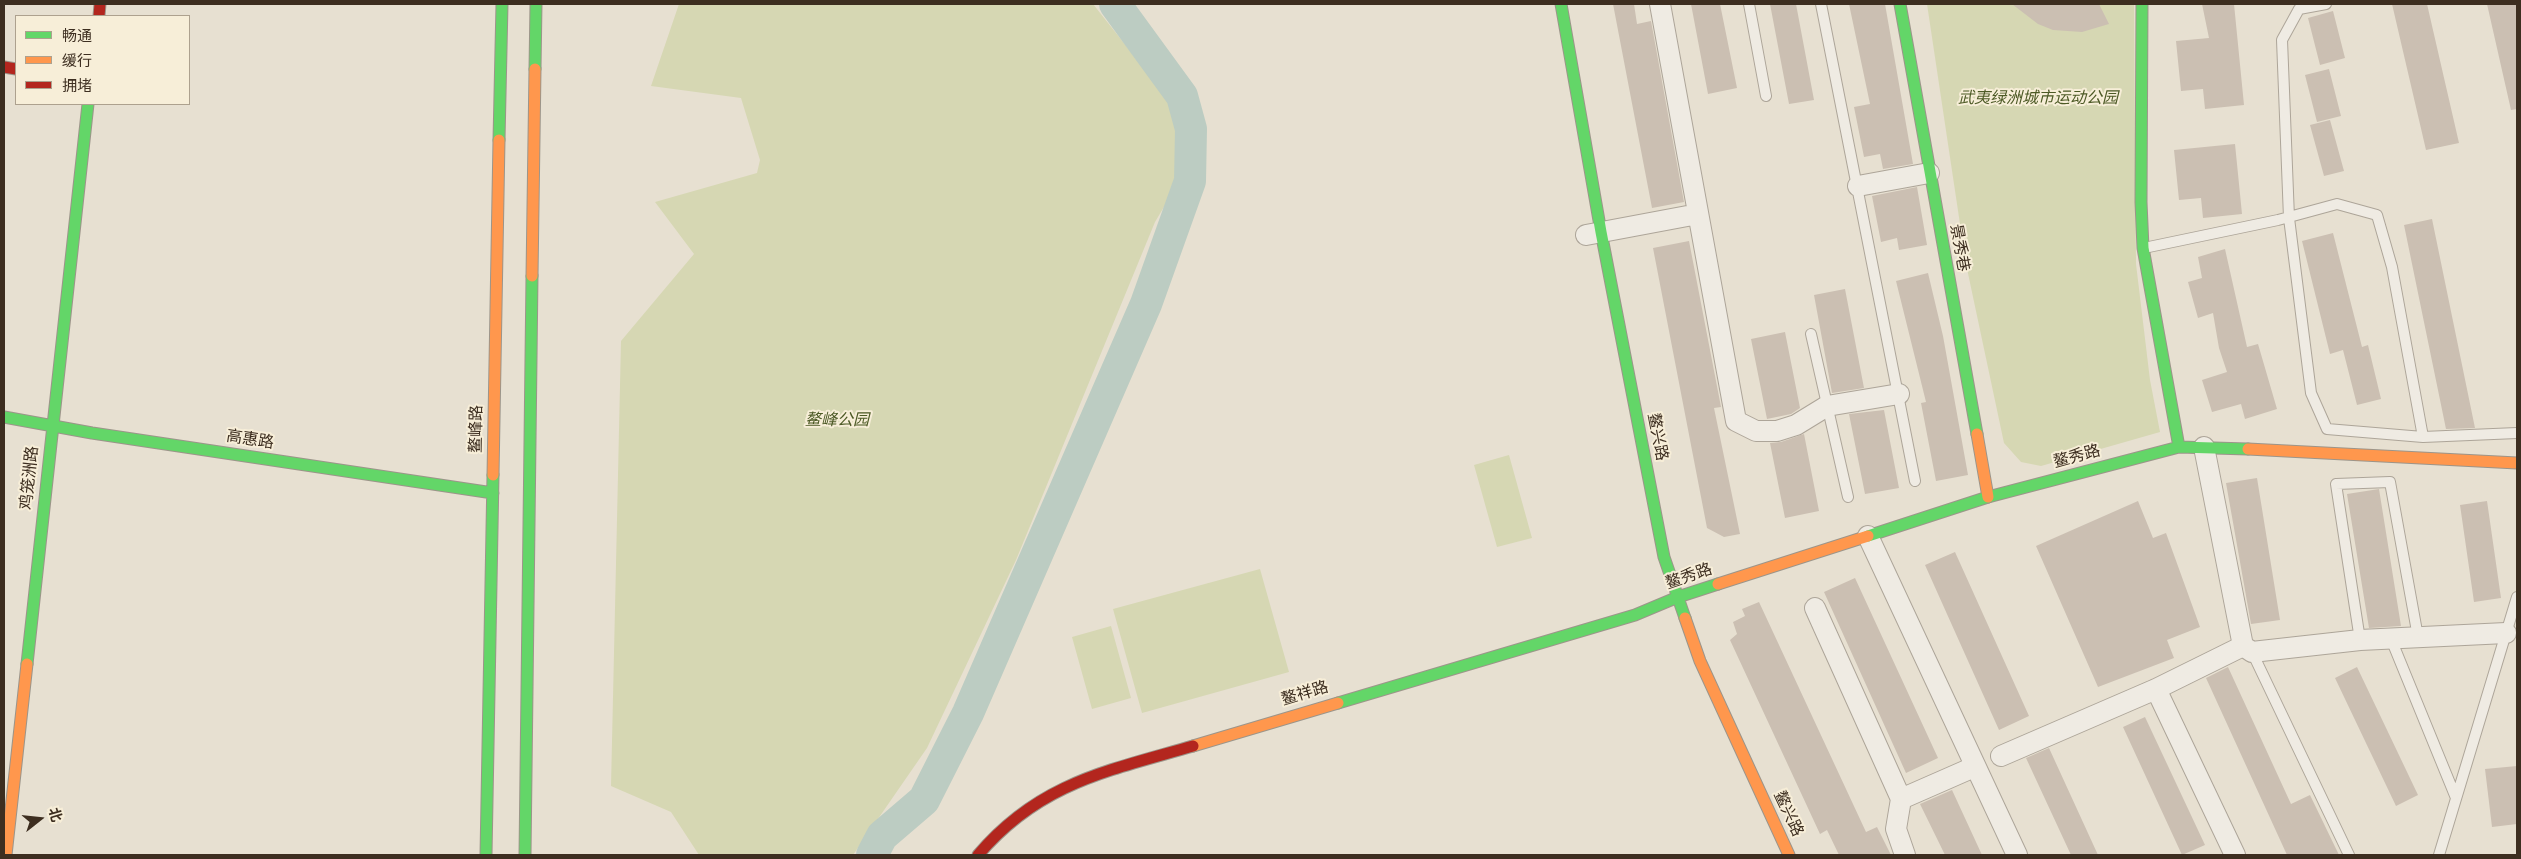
<!DOCTYPE html>
<html>
<head>
<meta charset="utf-8">
<style>
  body { margin:0 }
  #map { position:relative; width:2521px; height:859px; overflow:hidden; background:#e7e0d1; font-family:"Times New Roman","Noto Sans SC",serif }
  canvas { display:block }
  .frame { position:absolute; inset:0; border:5px solid #3d2e20; pointer-events:none }
  .legend { position:absolute; left:15px; top:15px; width:175px; height:90px; box-sizing:border-box; background:#f7eed8; border:1px solid #ada18e; margin:0; padding:6px 9px; list-style:none; font-size:15px; color:#3d2e20 }
  .legend li { display:flex; align-items:center; gap:10px; height:25px }
  .legend b { width:25px; border:1px solid #ada18e }
  .north { position:absolute; left:15px; top:794px; width:50px; height:50px; -webkit-text-stroke:4px #f7eed8; paint-order:stroke; rotate:74deg; font-size:14px; font-weight:700; line-height:20px; text-align:center; color:#3d2e20 }
  .north::after { content:''; display:block; margin:auto; width:18px; height:22px; background:#3d2e20; clip-path:polygon(50% 0,100% 100%,50% 72%,0 100%) }
</style>
</head>
<body>
<div id="map">
<canvas width="2521" height="859"></canvas>
<div class="frame"></div>
<ul class="legend">
<li><b style="height:6px;background:#63d668"></b>畅通</li>
<li><b style="height:6px;background:#ff974d"></b>缓行</li>
<li><b style="height:6px;background:#b3261e"></b>拥堵</li>
</ul>
<div class="north">北</div>
</div>
<script>
const ctx = document.querySelector('canvas').getContext('2d');
ctx.lineJoin = 'round';
function fillPath(path, color) {
  ctx.fillStyle = color;
  ctx.fill(path, 'evenodd');
}
function trace(path, color, width, dash) {
  ctx.strokeStyle = color;
  ctx.lineWidth = width;
  ctx.lineCap = dash ? 'butt' : 'round';
  ctx.setLineDash(dash || []);
  ctx.stroke(path);
}
function label(font, color, halo, rows, align = 'center') {
  ctx.font = font + ' "Times New Roman","Noto Sans SC",serif';
  ctx.lineWidth = 4;
  ctx.setLineDash([]);
  ctx.textBaseline = 'middle';
  ctx.strokeStyle = halo;
  ctx.fillStyle = color;
  for (const [text, x, y, turn = 0] of rows) {
    ctx.save();
    ctx.translate(x, y);
    ctx.rotate((+turn || 0) * Math.PI / 180);
    ctx.textAlign = isNaN(turn) ? turn : align;
    if (halo) ctx.strokeText(text, 0, 0);
    ctx.fillText(text, 0, 0);
    ctx.restore();
  }
}
fillPath(new Path2D(`
  M679 4H1093L1169 100 1176 121 1180 159 1179 174 1174 190 1155 222 1016 560 927 748 853 855H699L671 812 611 786 621 341 694 254 655 202 757 173 760 160 741 98 651 86Z
  M1927 4H2134L2136 264 2150 380 2160 432 2041 466 2021 462 2004 443 1966 264Z
  M1509 455 1532 538 1497 547 1474 465Z
  M1260 569 1289 672 1142 713 1113 609Z
  M1111 626 1131 698 1092 709 1072 637Z`), '#d6d7b3');
trace(new Path2D(`
  M872 855 882 836 924 800 968 713 1146 304 1190 181 1191 129 1182 96 1115 4`), '#bcccc2', 32);
fillPath(new Path2D(`
  M1613 4H1634L1637 24 1651 21 1684 202 1652 208Z
  M1691 4H1720L1737 88 1708 94Z
  M1770 4H1796L1814 100 1789 104Z
  M1849 4H1885L1913 164 1883 169 1880 154 1864 157 1854 107 1870 104Z
  M2012 4H2099L2109 24 2082 32 2053 30 2038 24Z
  M2202 4H2234L2244 105 2205 109 2203 89 2181 91 2176 41 2209 38Z
  M2392 4H2427L2459 143 2426 150Z
  M2487 4H2517V109L2511 110Z
  M2333 11 2345 58 2320 65 2308 18Z
  M2329 69 2341 116 2317 122 2305 75Z
  M2330 120 2344 171 2324 176 2310 125Z
  M2235 144 2242 214 2203 218 2201 198 2179 200 2174 150Z
  M1917 187 1927 245 1899 250 1897 238 1881 242 1872 196Z
  M2432 219 2475 428 2446 429 2404 225Z
  M2333 233 2362 347 2368 345 2381 399 2357 405 2343 350 2330 354 2302 241Z
  M1689 241 1721 407 1714 408 1740 534 1724 537 1707 528 1653 248Z
  M2225 249 2247 347 2258 344 2277 409 2245 419 2241 404 2212 412 2202 380 2227 372 2219 348 2213 313 2198 318 2188 282 2202 278 2198 257Z
  M1928 273 1943 336 1968 475 1936 481 1921 403 1926 402 1896 281Z
  M1845 289 1864 388 1832 393 1814 295Z
  M1785 332 1800 408 1791 414 1767 419 1751 339Z
  M1884 410 1899 488 1865 494 1849 414Z
  M1804 434 1819 511 1785 518 1770 443 1781 442Z
  M2257 478 2280 620 2251 624 2226 483Z
  M2379 489 2401 626 2369 628 2347 494Z
  M2138 501 2153 538 2166 533 2200 627 2167 640 2174 658 2098 687 2036 546Z
  M2487 501 2501 598 2474 602 2460 505Z
  M1955 552 2029 716 1999 730 1925 565Z
  M1855 578 1938 758 1906 773 1824 592Z
  M1759 602 1866 832 1877 827 1891 855H1839L1827 830 1820 834 1730 640 1737 634 1733 622 1745 616 1742 609Z
  M2228 667 2291 804 2310 795 2339 855H2287L2206 678Z
  M2357 667 2418 795 2396 806 2335 678Z
  M2145 717 2205 845 2182 855 2123 727Z
  M2049 748 2098 855H2071L2026 758Z
  M2517 766V824L2492 827 2485 769Z
  M1952 790 1982 855H1945L1920 804Z`), '#cbbfb2');
const lane = new Path2D(`
  M1749 4 1766 96
  M1821 4 1915 481
  M2326 4 2299 9 2282 40 2289 218 2311 393 2327 429 2423 437 2517 433
  M2144 248 2278 220 2337 204 2377 215 2392 267 2423 437
  M1811 334 1848 497
  M2391 639 2456 798
  M2360 640 2336 484 2390 482 2418 637
  M2252 652 2349 855
  M2439 855 2517 597`);
const street = new Path2D(`
  M1660 4 1736 421 1756 431H1777L1796 425 1827 406 1899 394
  M1858 186 1929 173
  M1586 235 1698 214
  M2204 447 2243 646
  M1868 536 2017 855
  M1815 608 1901 799 1896 829 1905 855
  M2156 689 2235 855
  M2001 756 2156 689 2243 646 2252 652 2360 640 2506 633
  M1901 799 1974 767`);
const fast = new Path2D(`
  M1561 4 1601 232 1664 557 1685 618
  M1900 4 1977 434
  M2142 4 2141 202 2143 248 2179 447
  M535 69 536 4
  M499 140 502 4
  M4 417 92 433 493 493
  M1868 536 1988 497 2179 447 2248 449
  M27 664 88 104
  M1338 703 1635 615 1678 597 1718 584
  M486 855 493 475
  M525 855 532 276`);
const slow = new Path2D(`
  M532 276 535 69
  M1977 434 1988 497
  M2248 449 2517 463
  M493 475 499 140
  M1718 584 1868 536
  M1685 618 1700 661 1789 855
  M1193 746 1338 703
  M6 855 27 664`);
const jam = new Path2D(`
  M99 16 100 4
  M4 67 16 69
  M978 855C1039 783 1107 771 1193 746`);
trace(lane, '#ada599', 12);
trace(street, '#ada599', 22);
trace(fast, '#9c958a', 13);
trace(slow, '#9c958a', 13);
trace(jam, '#9c958a', 13);
trace(lane, '#efebe3', 10);
trace(street, '#efebe3', 20);
trace(fast, '#63d668', 11);
trace(slow, '#ff974d', 11);
trace(jam, '#b3261e', 11);
label('italic 16px', '#4d5a26', '#f7eed8', [
  ["武夷绿洲城市运动公园",2038,99],
  ["鳌峰公园",837,421]
]);
label('16px', '#3d2e20', '#f7eed8', [
  ["景秀巷",1959,248,80],
  ["鳌峰路",477,429,-89],
  ["鳌兴路",1657,437,79],
  ["高惠路",250,440,9],
  ["鳌秀路",2077,457,-15],
  ["鸡笼洲路",30,478,-84],
  ["鳌秀路",1689,577,-19],
  ["鳌祥路",1305,694,-17],
  ["鳌兴路",1788,814,65]
]);
</script>
</body>
</html>
